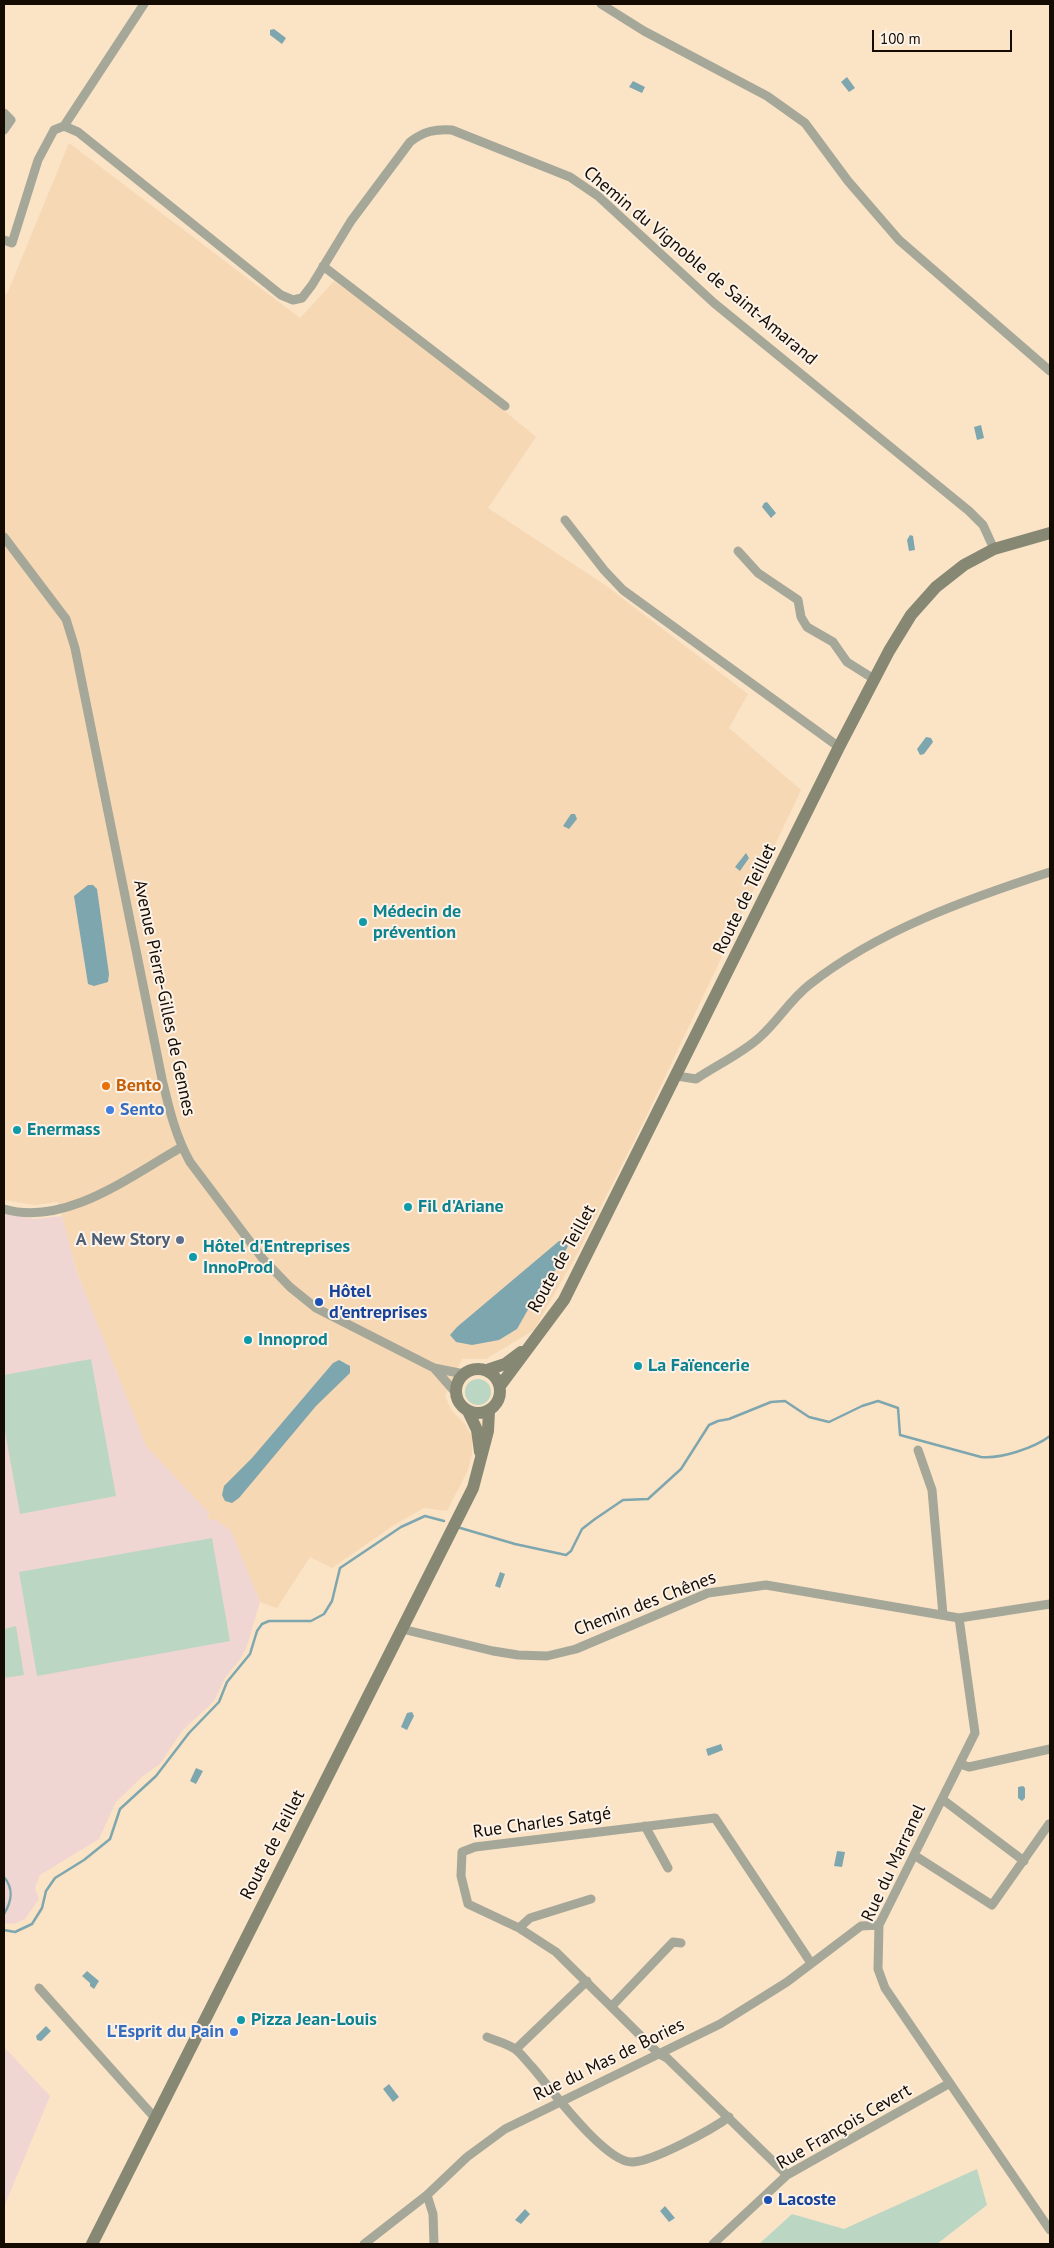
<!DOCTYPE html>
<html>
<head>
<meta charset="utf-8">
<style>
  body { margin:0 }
  #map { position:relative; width:1054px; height:2248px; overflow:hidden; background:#fbe3c6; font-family:"PT Sans",sans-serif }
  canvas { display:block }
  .frame { position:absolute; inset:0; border:5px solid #140c03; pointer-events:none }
  .scale { position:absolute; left:872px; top:30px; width:140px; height:22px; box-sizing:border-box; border:2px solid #140c03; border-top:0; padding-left:6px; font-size:15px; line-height:18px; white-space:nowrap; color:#140c03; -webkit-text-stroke:4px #fcf2e7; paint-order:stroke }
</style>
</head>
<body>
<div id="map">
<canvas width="1054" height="2248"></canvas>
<div class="frame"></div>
<div class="scale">100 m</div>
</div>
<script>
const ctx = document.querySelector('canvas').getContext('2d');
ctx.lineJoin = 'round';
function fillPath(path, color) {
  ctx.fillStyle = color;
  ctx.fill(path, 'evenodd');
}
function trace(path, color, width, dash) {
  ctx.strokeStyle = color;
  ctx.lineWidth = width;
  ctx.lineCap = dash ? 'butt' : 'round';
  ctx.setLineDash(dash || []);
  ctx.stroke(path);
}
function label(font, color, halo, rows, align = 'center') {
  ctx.font = font + ' "PT Sans",sans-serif';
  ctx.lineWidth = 4;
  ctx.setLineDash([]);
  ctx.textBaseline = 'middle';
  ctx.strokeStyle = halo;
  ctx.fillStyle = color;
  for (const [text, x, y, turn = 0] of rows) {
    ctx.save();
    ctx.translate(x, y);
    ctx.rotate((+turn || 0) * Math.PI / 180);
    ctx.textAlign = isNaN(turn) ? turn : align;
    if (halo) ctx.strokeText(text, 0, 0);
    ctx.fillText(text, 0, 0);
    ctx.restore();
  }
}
fillPath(new Path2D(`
  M69 143 300 318 334 281 417 339 536 437 488 508 605 585 748 694 729 728 801 790 644 1121 578 1252 534 1330 486 1359H462L445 1396 452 1411 465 1424 472 1437V1454L468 1470 447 1511 424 1508 394 1525 332 1568 310 1557 277 1608 260 1602 231 1531 216 1521 208 1519 209 1513 146 1446 76 1270 58 1202 35 1205 4 1200V292L7 294Z`), '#f6d8b5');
fillPath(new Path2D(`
  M4 1213 34 1219 62 1216 76 1270 146 1446 209 1513 208 1519 216 1520 231 1531 260 1602 247 1646 241 1658 225 1678 214 1701 182 1731 160 1764 143 1776 116 1802 99 1839 40 1875 35 1888 39 1899 25 1919 14 1924 7 1923 4 1925Z
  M4 2047 50 2096 4 2207Z`), '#f0d6d2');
fillPath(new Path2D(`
  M91 1359 116 1496 20 1514 4 1426V1375Z
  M465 1392a13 13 0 1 1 26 0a13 13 0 1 1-26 0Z
  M212 1538 230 1641 37 1676 19 1572Z
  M16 1626 24 1675 4 1678V1629Z
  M977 2169 987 2205 937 2244H759L792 2214 844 2229Z`), '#bbd7c4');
fillPath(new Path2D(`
  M274 29 286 38 282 44 270 35V30Z
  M847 77 855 88 849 92 841 82Z
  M633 81 645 87 642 93 629 87Z
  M981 425 984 438 977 440 974 427Z
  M767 502 776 513 771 518 762 507 764 503Z
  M910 535 913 536 915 550 909 551 907 540Z
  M926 737 931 738 933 742 924 754 920 755 917 749Z
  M571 814H575L577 819 569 829 563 826Z
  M746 853 749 858 740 871 735 867Z
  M88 885H93L97 889 109 974 108 982 94 986 88 984 74 896Z
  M559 1241H564L568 1246 547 1286 534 1299 517 1329 499 1340 472 1345 456 1342 450 1335 457 1327Z
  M339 1360 350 1366V1373L316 1406 239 1498 232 1503 225 1501 222 1495 224 1486 252 1458 333 1363Z
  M500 1572 505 1574 500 1588 495 1586Z
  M412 1712 414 1716 407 1730 401 1727 407 1713Z
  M721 1744 723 1750 708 1756 706 1749Z
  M196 1768 203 1771 196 1784 190 1781Z
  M1023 1786 1025 1788V1798L1022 1801 1018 1798V1787Z
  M837 1851 845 1852 842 1867 834 1866Z
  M87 1971 99 1981 94 1989 90 1986V1983L82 1976Z
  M46 2026 51 2031 41 2041 37 2040 36 2036Z
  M389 2084 399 2097 393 2102 383 2089Z
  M665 2206 675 2218 669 2222 660 2211Z
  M525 2209 530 2214 521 2224 515 2220Z`), '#7ea6ae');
trace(new Path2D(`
  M457 1527 515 1544 566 1555 571 1551 582 1529 595 1519 623 1500 648 1499 681 1469 709 1425 718 1421 729 1419 771 1402 785 1401 809 1417 829 1422 862 1406 878 1401 898 1408 900 1435 981 1457C1001 1459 1034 1448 1050 1436
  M4 1877C14 1889 12 1901 4 1914
  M4 1930 15 1932 32 1924 42 1908 46 1891 55 1878 84 1860 110 1839 120 1809 156 1776 189 1733 219 1702 227 1682 250 1654 257 1631 262 1624 269 1621H311L324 1614 332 1601 340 1568 401 1527 425 1516 444 1521`), '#7ea6ae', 2.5);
trace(new Path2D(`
  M601 4 644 31 767 96 805 123 848 181 899 240 1050 371
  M4 113 11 120 4 130
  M64 126 144 4
  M4 240 12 243 38 160 54 130 64 126 78 132 281 295 293 300 302 298 312 285 351 221 410 142C424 131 435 129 452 130L570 177 598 196 714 303 969 511 983 525 994 549
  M323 266 505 406
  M565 520 604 570 623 590 839 747
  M4 537 66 619 75 648 162 1079C169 1108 175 1135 190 1162L263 1259 290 1287 316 1308 434 1368 464 1374
  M738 551 758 573 798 600 801 617 807 627 833 642 847 662 874 679
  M677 1076 696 1079C715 1066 743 1053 760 1037 778 1021 790 1000 809 985 879 930 967 899 1050 872
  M4 1209C66 1227 130 1176 182 1147
  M434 1368 456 1393
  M918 1450 932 1490 943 1615
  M959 1618 975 1733 879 1925 878 1969 885 1988 1050 2230
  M402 1629 493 1651 518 1655 547 1656 576 1649 708 1593 766 1585 959 1618 1050 1604
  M960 1764 969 1767 1050 1749
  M942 1799 1024 1861
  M645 1826 668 1868
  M914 1855 992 1905 1049 1824
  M519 1928 530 1918 591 1899
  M39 1988 155 2118
  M612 2006 673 1942 681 1943
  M487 2037C496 2041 506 2043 515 2049 521 2053 527 2062 533 2068 551 2089 606 2164 633 2162 654 2161 711 2130 729 2117
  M516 2049 587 1981
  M787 2175 667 2058 659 2054 556 1952 519 1928 468 1904 461 1876 462 1852 475 1847 715 1818 811 1963
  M427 2195 433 2214 434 2244
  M364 2244 427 2195 467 2157 505 2129 720 2024 787 1982 861 1926 879 1925
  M713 2244 787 2175 950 2083`), '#a5a799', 9);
trace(new Path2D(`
  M456 1391a22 22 0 1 1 44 0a22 22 0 1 1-44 0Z
  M487 1370 505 1364 521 1352
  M500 1386 564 1300 839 747 889 651 911 615 936 587 964 565 994 549 1050 533
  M468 1411 477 1430 480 1452
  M92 2244 473 1488 488 1431 489 1411`), '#868873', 12);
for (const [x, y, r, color] of [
  [363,922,5,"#0f9aa8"],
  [106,1086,5,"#e8710a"],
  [110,1110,5,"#3f7fe0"],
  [17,1130,5,"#0f9aa8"],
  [408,1207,5,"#0f9aa8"],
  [180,1240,5,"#5c6f8a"],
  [193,1257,5,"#0f9aa8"],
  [319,1302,5,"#1a4fb4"],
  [248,1340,5,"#0f9aa8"],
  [638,1366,5,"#0f9aa8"],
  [241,2020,5,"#0f9aa8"],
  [234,2032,5,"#3f7fe0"],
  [768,2200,5,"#1a4fb4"]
]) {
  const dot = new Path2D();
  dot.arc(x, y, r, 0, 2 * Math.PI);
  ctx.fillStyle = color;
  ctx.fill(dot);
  trace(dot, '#fcf2e7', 2);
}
label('18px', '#140c03', '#fcf2e7', [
  ["Chemin du Vignoble de Saint-Amarand",700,266,40],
  ["Route de Teillet",745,899,-64],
  ["Avenue Pierre-Gilles de Gennes",164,998,78],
  ["Route de Teillet",562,1259,-61],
  ["Chemin des Chênes",645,1604,-21],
  ["Rue Charles Satgé",542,1823,-8],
  ["Route de Teillet",273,1845,-63],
  ["Rue du Marranel",894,1863,-65],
  ["Rue du Mas de Bories",609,2060,-26],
  ["Rue François Cevert",844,2127,-30]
]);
label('bold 18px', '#0d838f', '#fcf2e7', [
  ["Médecin de",373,912],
  ["prévention",373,933],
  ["Enermass",27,1130],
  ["Fil d'Ariane",418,1207],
  ["Hôtel d'Entreprises",203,1247],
  ["InnoProd",203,1268],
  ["Innoprod",258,1340],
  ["La Faïencerie",648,1366],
  ["Pizza Jean-Louis",251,2020]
], 'left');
label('bold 18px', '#c56008', '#fcf2e7', [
  ["Bento",116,1086]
], 'left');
label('bold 18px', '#366cbe', '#fcf2e7', [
  ["Sento",120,1110],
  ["L'Esprit du Pain",224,2032,"right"]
], 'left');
label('bold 18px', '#4e5e75', '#fcf2e7', [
  ["A New Story",170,1240]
], 'right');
label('bold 18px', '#164399', '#fcf2e7', [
  ["Hôtel",329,1292],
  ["d'entreprises",329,1313],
  ["Lacoste",778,2200]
], 'left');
</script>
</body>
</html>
